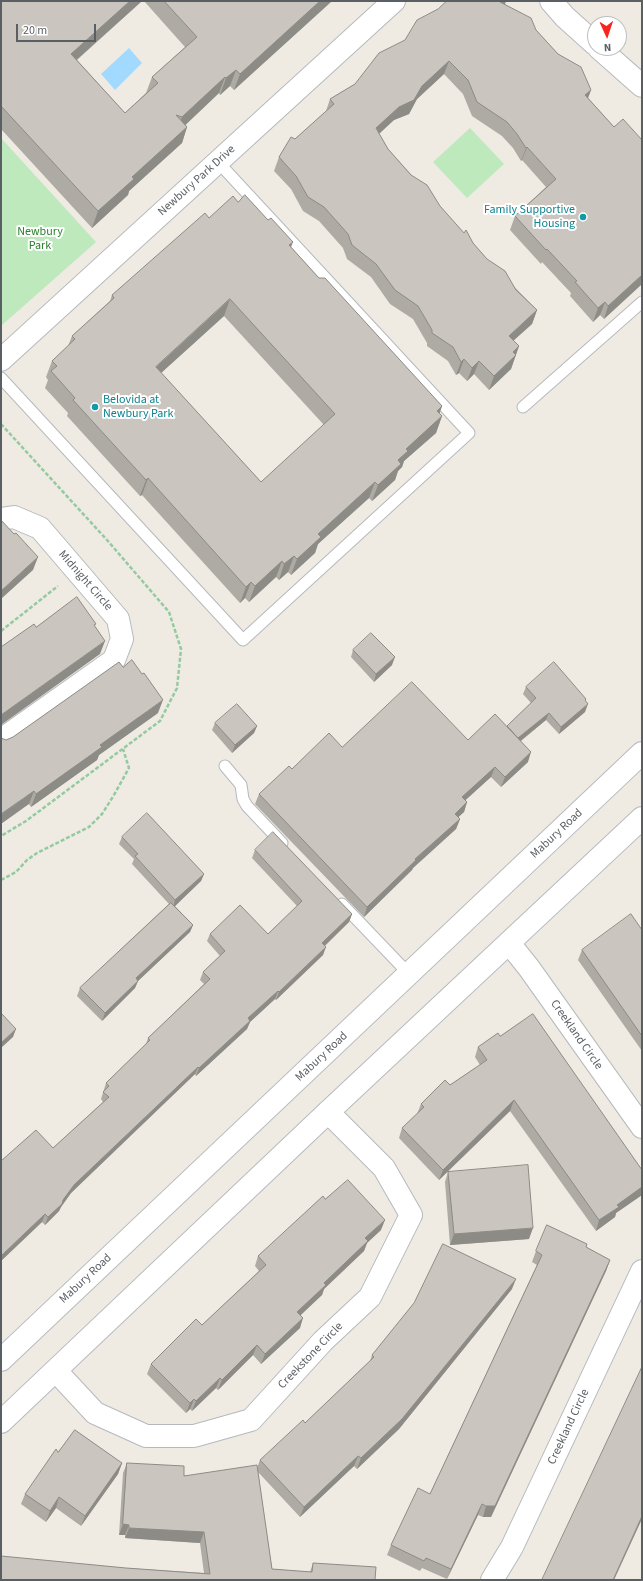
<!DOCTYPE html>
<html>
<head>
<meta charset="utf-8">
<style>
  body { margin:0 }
  #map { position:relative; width:643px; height:1581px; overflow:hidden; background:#efebe2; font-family:"Source Sans 3",sans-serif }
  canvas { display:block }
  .frame { position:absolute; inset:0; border:2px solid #5a5f64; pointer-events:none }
  .north { position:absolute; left:587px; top:16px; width:40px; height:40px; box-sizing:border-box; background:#fff; border:1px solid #bdbfc1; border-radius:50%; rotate:177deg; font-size:11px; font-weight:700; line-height:16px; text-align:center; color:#5a5f64 }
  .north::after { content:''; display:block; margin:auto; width:14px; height:18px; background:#f9251d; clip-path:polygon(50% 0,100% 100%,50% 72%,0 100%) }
  .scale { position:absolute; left:16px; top:24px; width:80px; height:18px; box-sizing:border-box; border:2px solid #5a5f64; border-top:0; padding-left:5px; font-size:12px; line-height:14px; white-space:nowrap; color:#5a5f64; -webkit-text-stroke:3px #fff; paint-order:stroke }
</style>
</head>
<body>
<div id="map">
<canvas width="643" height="1581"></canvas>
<div class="frame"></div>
<div class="north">N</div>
<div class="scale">20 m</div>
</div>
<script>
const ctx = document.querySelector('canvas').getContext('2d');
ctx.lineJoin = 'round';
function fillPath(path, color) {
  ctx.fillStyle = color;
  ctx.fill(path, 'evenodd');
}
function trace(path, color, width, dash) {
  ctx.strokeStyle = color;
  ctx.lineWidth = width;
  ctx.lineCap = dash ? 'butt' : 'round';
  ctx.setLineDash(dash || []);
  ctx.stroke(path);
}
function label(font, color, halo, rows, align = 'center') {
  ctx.font = font + ' "Source Sans 3",sans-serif';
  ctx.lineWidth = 4;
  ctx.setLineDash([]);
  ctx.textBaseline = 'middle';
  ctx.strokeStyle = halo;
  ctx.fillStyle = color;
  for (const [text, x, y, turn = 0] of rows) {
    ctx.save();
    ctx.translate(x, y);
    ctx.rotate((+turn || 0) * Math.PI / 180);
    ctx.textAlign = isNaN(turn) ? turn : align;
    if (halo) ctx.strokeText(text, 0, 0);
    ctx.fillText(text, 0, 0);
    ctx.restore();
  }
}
fillPath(new Path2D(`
  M470 128 504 164 467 198 433 162Z
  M1 138 96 242 1 326Z`), '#bde9bc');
fillPath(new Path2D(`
  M129 48 142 63 115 90 101 74Z`), '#a2daff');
const lane = new Path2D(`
  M1 378 243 640 469 433 218 162
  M523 407 642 302
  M225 766 241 785 243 799 247 806 282 843
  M342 904 409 974`);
const street = new Path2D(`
  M1 360 394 1
  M1 519 14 517 40 528 118 619 122 639 114 660 1 740
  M509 943 529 968 642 1127
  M56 1371 95 1413 146 1436H194L251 1420 323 1341 370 1297 411 1215 384 1168 328 1112
  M492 1580 512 1547 642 1271`);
const secondary = new Path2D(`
  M551 1 565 17 595 44
  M599 48 642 86
  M1 1360 642 753
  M1 1422 328 1112 642 818`);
trace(lane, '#b5b9be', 13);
trace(street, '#b5b9be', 24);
trace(secondary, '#b6bac0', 24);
trace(new Path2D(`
  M1 424 107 540 169 612 181 649 177 688 160 721 26 821 1 836
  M1 631 58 586
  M1 880 16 872 27 860 37 853 89 827 102 814 114 795 129 768 123 749`), '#94caa1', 2.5, [4, 2]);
trace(lane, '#fff', 11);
trace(street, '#fff', 22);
trace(secondary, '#fff', 22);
fillPath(new Path2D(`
  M1 1H142L77 60 125 113 146 93 152 77 185 47 144 1H332L234 90 230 86 220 95 219 93 185 125 187 127 182 143 129 191 128 195 92 228 1 129Z
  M447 1H506L505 4 536 30 591 90 588 98 614 127 642 140V284L604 319 600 315 593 322 570 296 571 293 542 262 541 264 510 230 515 216 546 187 522 160 521 161 513 148 502 136 472 116 463 94 444 74 417 99 409 114 394 120 379 134 388 149 487 259 537 310 532 324 513 341 519 346 511 369 489 390 474 374 467 381 459 373 456 375 448 361 427 346V343L413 319 390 304 371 277 347 259 343 248 319 221 303 211 291 189 274 171 279 157 295 139 326 111 330 99 355 84 405 40Z
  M238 202 291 247 319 278 442 406 439 414 442 416 436 433 404 461 402 467 398 471 395 480 372 501 369 498 318 544 315 553 291 575 288 572 279 580 276 577 249 602 245 598 240 603 142 495 140 496 67 416 68 413 45 388 48 380 46 377 52 361 68 346 72 336 110 301 112 295 209 218ZM224 316 324 425 261 482 161 373Z
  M353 650 392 665 374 682 351 657Z
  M526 687 585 701V712L559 734 546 720 521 741 528 762 501 787 491 777 465 800 467 802 464 812 458 817 460 819 456 829 413 868 412 870 364 917 255 804 259 794 292 769 342 747 468 740 507 726 531 703 523 694Z
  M158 713 99 755 97 760 31 807 29 804 6 740Z
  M215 723 257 726 254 733 232 753 212 730Z
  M122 837 204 874 201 881 175 906 193 925 190 932 138 981 135 988 102 1021 77 996 80 988 169 904 132 864 134 859 119 844Z
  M255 850 352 914 349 922 325 946 323 955 276 1000 275 999 250 1022 247 1029 196 1076 195 1074 71 1193 61 1207 59 1211 45 1225 42 1222 1 1261V1161L53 1148 103 1102 101 1099 106 1083 146 1044 148 1038 204 984 200 980 203 972 220 956 207 941 210 934H268L297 906 252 858Z
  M642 930V1051L578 960 582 950Z
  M500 1036 642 1170V1195L616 1213 615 1217 596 1231 510 1111 439 1180 399 1138 402 1128 417 1114 421 1104 480 1065 475 1057 478 1047Z
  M448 1172 529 1239 450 1245 445 1182Z
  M325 1199 381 1230 367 1243 364 1251 324 1289 322 1295 301 1315 300 1328 261 1364 253 1355 218 1390 216 1388 192 1411 190 1409 186 1413 147 1374 151 1364 202 1325 259 1271 255 1266 258 1256Z
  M586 1247 610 1260 606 1271 491 1517H483L478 1515 447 1579 422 1568 420 1571 387 1555 391 1545 430 1494 537 1265 532 1262 536 1251Z
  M512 1289 399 1429 357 1469 354 1466 300 1517 258 1472 272 1569 310 1572 313 1563 375 1580H1L126 1568 204 1573 200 1543 125 1538V1535H119L123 1473 127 1463 184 1476 257 1468 260 1460 305 1423 370 1361 372 1355Z
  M58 1452 122 1463 118 1474 81 1526 56 1508 46 1522 21 1504 25 1494Z`), '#aeaaa4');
fillPath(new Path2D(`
  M130 1H142L65 70 71 54Z
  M320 1H332L234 90 240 74Z
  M500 1H506L504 6 495 15Z
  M449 61 444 74 417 99 409 114 394 120 371 141 376 128Z
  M236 70 230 86 220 95 226 78Z
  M225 77 219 93 176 134 182 117Z
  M591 90 586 103 585 95Z
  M187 127 182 143 129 191 128 195 92 228 98 211 132 177Z
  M527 147 522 160 521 161 526 148Z
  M293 242 287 258 289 245Z
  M642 275V284L604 319 608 306Z
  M230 299 224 316 150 383 156 367Z
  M605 302 600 315 593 322 598 308Z
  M537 310 532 324 504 349 509 336Z
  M519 346 511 369 489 390 494 376 513 352Z
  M464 359 459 373 456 375 461 362Z
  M479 361 474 374 467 381 472 368Z
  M442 406 437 421 442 416 436 433 404 461 402 467 398 471 395 480 372 501 378 485 398 460 406 449 437 411Z
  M148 478 142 495 140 496 146 480Z
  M375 482 369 498 318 544 315 553 291 575 297 559 318 534Z
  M294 556 288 572 279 580 284 564Z
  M38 557 33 570 1 599V591Z
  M282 561 276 577 249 602 255 586Z
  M251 582 245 598 240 603 246 587Z
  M105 641 100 654 1 725V715Z
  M395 657 392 665 374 682 376 674Z
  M163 700 158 713 99 755 97 760 31 807 36 794 100 745Z
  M588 704 585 712 559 734 561 727Z
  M549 713 546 720 514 746 517 738Z
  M257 726 254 733 232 753 235 745Z
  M531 752 528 762 501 787 505 777Z
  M495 767 491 777 458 807 462 797Z
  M34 791 29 804 1 824V814Z
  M467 802 464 812 451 824 455 814Z
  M460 819 456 829 413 868 412 870 364 917 367 907 415 859Z
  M204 874 201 881 173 908 175 900Z
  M352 914 349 922 319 951 322 943Z
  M193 925 190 932 138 981 135 988 102 1021 105 1013 136 978Z
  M326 947 323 955 276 1000 279 992Z
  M278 991 275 999 250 1022 247 1029 196 1076 199 1068 248 1018Z
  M16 1029 13 1037 1 1048V1043Z
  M198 1067 195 1074 71 1193 61 1207 59 1211 45 1225 48 1217 63 1200 74 1185Z
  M514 1100 510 1111 439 1180 443 1170Z
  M642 1187V1195L616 1213 615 1217 596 1231 599 1220 617 1205Z
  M45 1214 42 1222 1 1261V1256Z
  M385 1220 381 1230 367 1243 364 1251 324 1289 322 1295 294 1321 297 1312 365 1238Z
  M533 1228 529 1239 450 1245 454 1234Z
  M610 1260 606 1271 491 1517H483L486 1506Z
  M516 1279 512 1289 399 1429 357 1469 361 1458Z
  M303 1318 300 1328 261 1364 265 1354Z
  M257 1345 253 1355 218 1390 222 1380Z
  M220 1378 216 1388 192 1411 196 1401Z
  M194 1399 190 1409 186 1413 190 1403Z
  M358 1456 354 1466 300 1517 304 1507Z
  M122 1463 118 1474 81 1526 85 1516Z
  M59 1497 56 1508 46 1522 50 1511Z
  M482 1504 478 1515 447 1579 451 1569Z
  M642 1516V1519L614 1580H613Z
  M123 1524 129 1525 125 1535H119Z
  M129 1528 204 1532 200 1543 125 1538Z`), '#8d8b86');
const building = new Path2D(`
  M1 1H130L71 54 125 113 158 83 152 77 197 37 164 1H320L240 74 236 70 226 78 225 77 182 117 176 115 187 127 132 177 134 179 98 211 1 106Z
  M447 1H500V2L531 18 536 30 558 54 581 67 591 90 585 95 614 127 623 119 642 140V275L608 306 605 302 598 308 575 282 577 281 547 249 546 250 515 216 556 179 527 147 526 148 517 134 507 122 477 102 468 80 449 61 422 86 414 100 399 107 376 128 388 149 411 175 427 185 440 206 464 233 466 230 473 243 487 259 505 271 516 290 537 310 509 336 519 346 513 352 516 355 494 376 479 361 472 368 464 359 461 362 453 347 432 333V330L418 306 395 290 376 264 352 245 348 234 324 207 308 197 296 176 279 157 291 137 295 139 334 104 330 99 355 84 379 53 405 40 417 20 438 9Z
  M245 195 268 220 271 218 293 242 289 245 319 278H325L442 406 437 411 442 416 406 449 408 451 398 460 401 464 378 485 375 482 318 534 321 537 297 559 294 556 284 564 282 561 255 586 251 582 246 587 148 478 146 480 73 400 75 398 51 371 57 366 52 361 75 339 72 336 114 298 112 295 205 213 209 218 233 196 238 202ZM230 299 335 414 261 482 156 367Z
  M1 520 14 534 16 533 38 557 1 591Z
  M77 597 96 624 94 625 105 641 1 715V647L34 624 36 627Z
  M371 633 395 657 376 674 353 650Z
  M132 660 142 674 144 673 163 700 100 745 102 747 36 794 34 791 1 814V738L6 740 13 737 119 662 123 667Z
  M554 662 586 699 585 700 588 704 561 727 549 713 518 738 507 726 536 698 526 687Z
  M412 682 468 740 495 714 531 752 505 777 495 767 462 797 467 802 455 814 460 819 415 859 416 860 367 907 259 794 289 766 292 769 329 733 342 747Z
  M237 704 257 726 235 745 215 723Z
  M147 813 204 874 175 900 135 856 138 854 122 837Z
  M273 832 352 914 322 943 326 947 279 992 278 991 248 1018 250 1021 199 1068 198 1067 74 1185 63 1200 62 1204 48 1217 45 1214 1 1256V1161L36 1130 53 1148 109 1097 103 1092 109 1086 106 1083 150 1040 148 1038 210 979 203 972 225 951 210 934 240 905 268 934 302 901 255 850Z
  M171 903 193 925 136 978 138 981 105 1013 80 988Z
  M631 914 642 930V1036L582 950Z
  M1 1013 16 1029 1 1043Z
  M533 1014 642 1170V1187L617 1205 619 1207 599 1220 514 1100 443 1170 402 1128 424 1107 421 1104 445 1080 450 1085 487 1060 478 1047 498 1033 500 1036Z
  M528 1165 533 1228 454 1234 448 1172Z
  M348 1180 385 1220 365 1238 368 1241 324 1283 326 1285 297 1312 303 1318 265 1354 257 1345 222 1380 220 1378 196 1401 194 1399 190 1403 151 1364 196 1319 202 1325 266 1265 258 1256 323 1196 325 1199Z
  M547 1225 587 1244 586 1247 610 1260 495 1506H486L482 1504 451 1569 426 1558 424 1561 391 1545 418 1488 430 1494 542 1255 536 1251Z
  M443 1244 516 1279 402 1419 361 1458 358 1456 304 1507 260 1460 303 1420 305 1423 374 1357 372 1355 414 1303Z
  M642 1367V1516L613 1580H542Z
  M75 1430 122 1463 85 1516 59 1497 50 1511 25 1494 56 1449 58 1452Z
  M127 1463 184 1466V1476L257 1465 272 1569 312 1572 313 1563 376 1567 375 1580H1V1556L126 1568 210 1574 204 1532 129 1528V1525L123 1524Z`);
fillPath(building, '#cac6bf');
trace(building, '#8d8b86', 1);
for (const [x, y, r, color] of [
  [583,217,4,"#0f9aa8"],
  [95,407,4,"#0f9aa8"]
]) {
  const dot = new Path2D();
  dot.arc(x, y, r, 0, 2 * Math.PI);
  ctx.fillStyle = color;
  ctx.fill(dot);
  trace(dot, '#fff', 1.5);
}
label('12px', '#5a5f64', '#fff', [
  ["Newbury Park Drive",197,181,-42],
  ["Midnight Circle",85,581,49],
  ["Mabury Road",557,834,-43],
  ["Creekland Circle",576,1035,55],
  ["Mabury Road",322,1057,-43],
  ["Mabury Road",86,1279,-43],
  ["Creekstone Circle",311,1356,-46],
  ["Creekland Circle",569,1427,-65]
]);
label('12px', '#0d838f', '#fff', [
  ["Family Supportive",575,210],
  ["Housing",575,224],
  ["Belovida at",103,400,"left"],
  ["Newbury Park",103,414,"left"]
], 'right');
label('12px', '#2b822c', '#fff', [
  ["Newbury",40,232],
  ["Park",40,246]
]);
</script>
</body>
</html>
